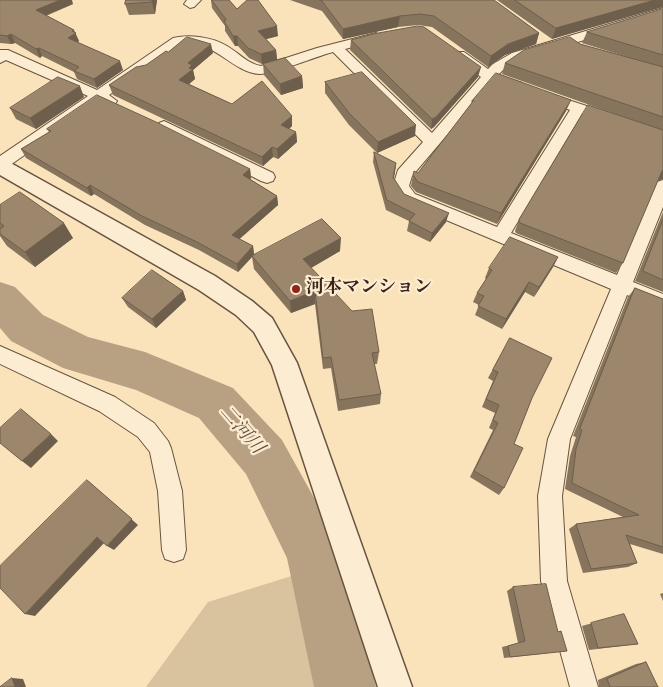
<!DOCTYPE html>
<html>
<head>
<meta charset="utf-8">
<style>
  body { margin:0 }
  canvas { display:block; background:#fae2ba }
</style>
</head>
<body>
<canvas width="663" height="687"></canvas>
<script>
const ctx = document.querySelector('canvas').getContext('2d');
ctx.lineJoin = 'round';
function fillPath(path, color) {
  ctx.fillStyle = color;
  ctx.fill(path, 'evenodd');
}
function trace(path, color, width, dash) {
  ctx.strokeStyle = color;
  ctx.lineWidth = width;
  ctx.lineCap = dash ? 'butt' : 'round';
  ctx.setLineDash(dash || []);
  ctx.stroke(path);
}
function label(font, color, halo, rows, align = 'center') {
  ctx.font = font + ' "Sorts Mill Goudy","Noto Serif JP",serif';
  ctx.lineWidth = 4.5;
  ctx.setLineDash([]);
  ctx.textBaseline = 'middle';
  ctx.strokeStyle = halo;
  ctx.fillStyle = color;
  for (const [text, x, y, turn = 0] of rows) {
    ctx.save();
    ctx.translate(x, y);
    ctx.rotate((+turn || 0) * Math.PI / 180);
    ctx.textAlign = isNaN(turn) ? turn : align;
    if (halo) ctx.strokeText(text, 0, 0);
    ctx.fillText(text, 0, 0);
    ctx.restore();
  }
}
fillPath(new Path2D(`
  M298 574 325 687H146L208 602Z`), '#d9c29e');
fillPath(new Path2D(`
  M0 282 15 287 43 315 88 337 145 352 233 388 282 440 333 532 341 552 359 617 376 687H314L287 558 246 474 199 418 136 390 63 368 11 341 0 328Z`), '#b8a183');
const minor = new Path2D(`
  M187 0H201L194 7 190 8 184 4Z
  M663 8V16L522 59 503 70 498 75 522 83 524 86 522 89 517 90 492 82 412 176 409 186 415 194 497 227 570 110 539 99 537 96 539 93 544 92 663 131V141L582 114 511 233 617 275 655 186 657 182 663 180V207L633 282 663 294V310L627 295 570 439 562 496 567 581 598 687H570L541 581 538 496 548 439 611 289 403 202 393 186 398 170 423 142 333 52C317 56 272 75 259 74 230 71 214 39 182 44L109 95 117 101 115 104 110 106 100 102 6 168 0 169V156L88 96 6 60 0 63V50H8L97 90 173 38C190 34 212 37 227 46 239 53 248 64 261 66L317 48 376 33 383 37 381 40 345 49 432 133 481 77 454 58 452 55 454 52H464L488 69 493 64 512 53Z
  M164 121 273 173 275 177 273 181 267 183 261 181 159 129 156 126 159 123Z
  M0 346 115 397 154 423 168 441 171 448 182 491 186 550 183 559 174 562 165 559 162 550 158 491 150 452 138 437 99 411 0 364Z`);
const tertiary = new Path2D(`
  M0 159 7 161 215 276 252 301 272 318 297 363 412 687H378L272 365 254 332 236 315 199 290 0 175Z`);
trace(minor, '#685440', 2);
trace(tertiary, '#685440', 3);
fillPath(minor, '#fcecd2');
fillPath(tertiary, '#fcecd2');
fillPath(new Path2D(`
  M0 0 73 4 46 16 75 33 79 41 78 42 123 70 97 88 77 79 74 72 42 56 40 58 15 43 11 44 0 43Z
  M126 0H157L155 14 129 15 125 4Z
  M211 0H229L237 9 278 36 266 39 276 50 277 60 262 64 249 58 238 46H235L225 31V26L212 8Z
  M290 0H494L539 33 536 44 505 55 488 67 432 27 418 25 398 27 343 39 322 11Z
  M497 0H663L552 39Z
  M663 9V179L658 180 623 263 616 273 516 233 515 231 519 220 655 128 502 74 505 63 580 44 634 59 582 43 587 32Z
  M351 40 478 77 434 127 431 129 350 50Z
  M168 52 213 53 193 70 195 79 189 84 232 104 292 116V126L289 129 296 132 297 142 278 159 273 157 263 166 113 95 109 85 146 65Z
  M263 64 302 76 303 88 281 95 264 75Z
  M325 82 415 136 377 153 349 125 325 93Z
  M84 97 36 129 16 119 10 108Z
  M472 101 566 111 497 224 416 192 411 186 413 175 418 173 471 104Z
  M47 129 250 169 251 178 250 179 277 196 278 205 239 239 253 246 254 254 340 251 311 268 379 352 377 364H374L381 394 380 404 338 411 331 368 323 369 315 304 291 313 254 269 252 257 238 272 199 250 145 225 94 194 91 196 26 158 21 149 49 132Z
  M374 152 396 163 394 179 404 194 446 222 430 242 407 231 409 221 386 210 373 162Z
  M0 205 73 238 35 267 7 246 0 236Z
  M663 212V292L635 281Z
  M558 257 553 267 534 297 525 292 502 329 475 315 479 305 473 302 477 293 486 279 485 278 489 268Z
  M635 288 663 299V554L630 544 637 563 628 567 583 573 569 529 576 524 623 517 565 489 570 456 576 437 573 436 628 297Z
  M183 291 186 300 156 328 128 307 122 298Z
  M510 338 532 398 514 444 504 488 499 495 470 477 493 430 489 428 495 413 482 407 493 381 488 378Z
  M513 587 558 632 567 651 504 658 502 647 518 643 507 591Z
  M663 593V601L660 594Z
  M624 614 638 644 589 650 582 626Z
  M646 662 658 687H599L598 680 636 664Z`), '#87745d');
fillPath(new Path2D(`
  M60 0H72L73 4 39 18 36 10Z
  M152 0H157L155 14 152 2Z
  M655 0H663V7L552 39 556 28Z
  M400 16 398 27 343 39V29Z
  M277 26 278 36 259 41 258 31Z
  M74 30 79 41 71 46 68 38 72 31Z
  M539 33 536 44 505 55 488 67 491 56 508 44Z
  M11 34 15 43 11 44 7 36Z
  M233 36H237L238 46H235Z
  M211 44 213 53 193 70 195 79 182 90 179 80 188 63Z
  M39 48 42 56 40 58 36 49Z
  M276 50 277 60 262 64 261 54Z
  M120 61 123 70 97 88 94 79Z
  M481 67 478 77 434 127 431 129 432 119Z
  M302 76 303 88 281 95 280 84Z
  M80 86 84 97 36 129 30 118Z
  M571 100 566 111 497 224 501 213Z
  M292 116V126L282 135 281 125Z
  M416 125 415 136 377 153 378 142Z
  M296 132 297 142 278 159 277 149Z
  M272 147 273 157 263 166 262 157Z
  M396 163 395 172 391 187 393 177Z
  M250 169 251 178 245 184 243 175Z
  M663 170V179L655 181 662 171Z
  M90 185 94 194 91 196 87 188Z
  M277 196 278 205 234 244 232 235Z
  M449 213 446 222 430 242 432 233Z
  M64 223 73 238 35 267 25 252Z
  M341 238 340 251 304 272 303 259Z
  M253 246 254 255 252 256V257L238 272 237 264Z
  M558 257 553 267 534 297 539 287Z
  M529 282 525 292 502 329 506 319Z
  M183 291 186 300 156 328 152 319Z
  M315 291V304L291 313 290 301Z
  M51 434 58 441 31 468 22 461Z
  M87 480 138 525 114 550 107 546Z
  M97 537 105 542 35 616 25 614Z
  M12 678 23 679 26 687H15Z`), '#6e5e4c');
const building = new Path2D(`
  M0 0H60L36 10 74 30 72 31 76 33 68 38 120 61 94 79 74 71 79 67 39 48 36 49 11 34 7 36 0 35Z
  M126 0H152V2L125 4Z
  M212 0H229L237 9 247 0H258L277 26 258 31 276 50 261 54 248 48 237 36H233L224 21 226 20Z
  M320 0H494L539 33 508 44 491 56 434 16 420 14 400 16 343 29 322 1Z
  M515 0H655L556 28Z
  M663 9V55L587 32Z
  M418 26 424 27 481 67 436 117 432 119 351 40 373 34Z
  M187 37 211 44 188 63 192 65 189 68 193 69 179 80 232 104 262 81 292 116 281 125 296 132 277 149 272 147 262 157 109 85 136 67 146 65 166 51 168 52Z
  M570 37 580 44 663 67V117L505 63 524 50Z
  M285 58 302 76 280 84 263 64Z
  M362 72 416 125 378 142 350 114 325 82Z
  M496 73 571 100 501 213 418 182 413 175 414 171 418 173 474 100 472 101Z
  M58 77 80 86 30 118 10 108Z
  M97 95 156 122 250 169 243 175 277 196 232 235 253 246 237 264 197 242 142 216 90 185 87 188 21 149 51 131 47 129Z
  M588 105 663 130V170L662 171 623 263 520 223 519 220Z
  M374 152 396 163 393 177 404 194 449 213 432 233 409 221 415 214 387 200Z
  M20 192 64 223 25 252 0 234V229L4 226 0 223V205Z
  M322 219 341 238 303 259 352 311 372 309 379 352 372 353 381 394 339 400 331 357 323 358 315 291 290 301 252 256Z
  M663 220V280L643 271Z
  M510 237 558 257 539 287 529 282 506 319 478 306 484 296 477 293 492 270 489 268Z
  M152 270 183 291 152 319 122 298Z
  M635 288 663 299V547L626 535 637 563 591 569 576 524 639 515 572 483 576 449 582 430 580 429Z
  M510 338 552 358 532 398 514 444 523 448 504 488 474 471 498 423 493 420 499 405 486 399 498 372 493 370Z
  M21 409 51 434 22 461 0 443V428Z
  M87 480 132 519 107 546 97 537 25 614 0 588V566Z
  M546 584 558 632 561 631 567 651 510 657 508 646 525 641 513 587Z
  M624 614 638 644 598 648 591 623Z
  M646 662 658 687H609L610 686 607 679Z
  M12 678 15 687H0Z`);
fillPath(building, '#9d876c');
trace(building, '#6e5e4c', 1);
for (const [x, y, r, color] of [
  [296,289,5,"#8f2418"]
]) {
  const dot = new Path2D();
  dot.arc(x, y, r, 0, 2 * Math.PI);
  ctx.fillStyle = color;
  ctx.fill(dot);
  trace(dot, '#fcecd2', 2);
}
label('bold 18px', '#382418', '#fcecd2', [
  ["河本マンション",306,289]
], 'left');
label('italic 19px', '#65503d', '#fcecd2', [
  ["二河川",240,431,49]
]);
</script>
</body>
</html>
